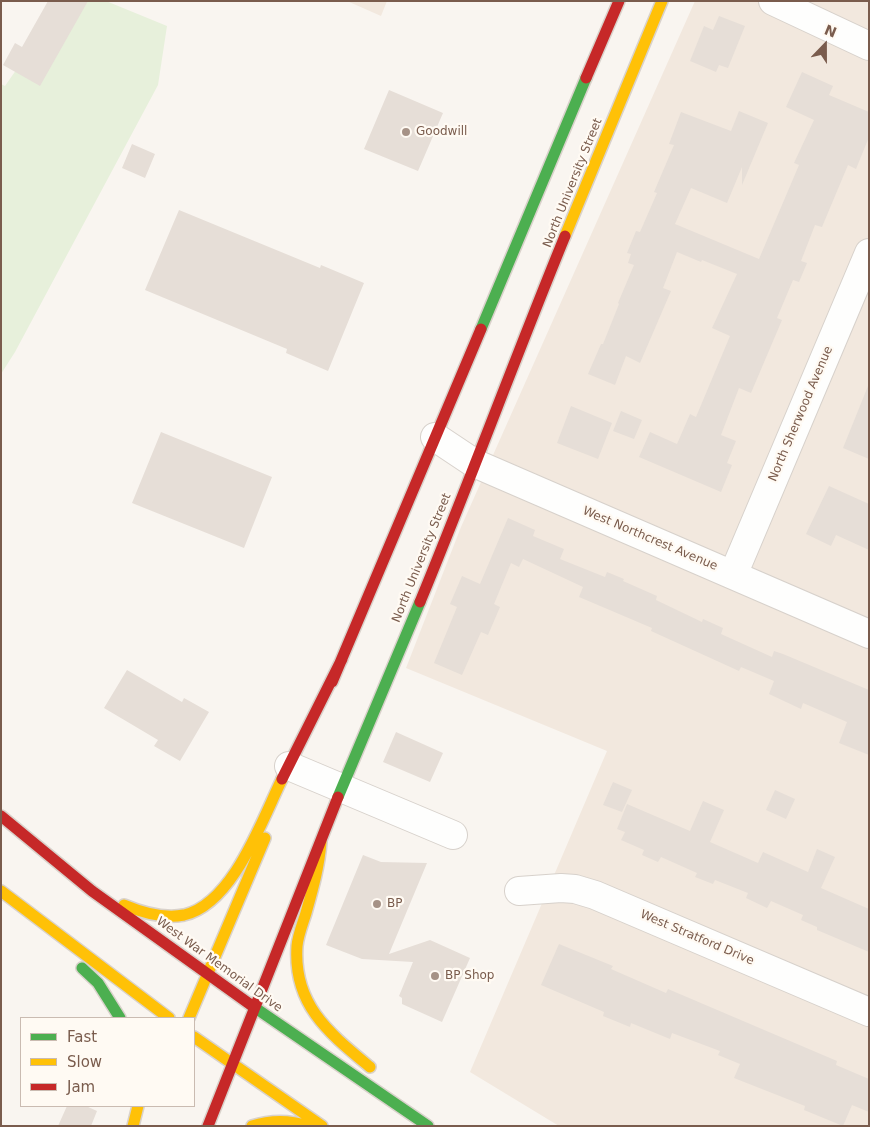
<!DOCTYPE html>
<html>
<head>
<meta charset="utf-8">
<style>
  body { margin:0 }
  #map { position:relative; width:870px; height:1127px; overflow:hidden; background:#f9f5f0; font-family:"DejaVu Sans",sans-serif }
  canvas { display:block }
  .frame { position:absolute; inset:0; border:2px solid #7a5c4d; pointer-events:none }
  .legend { position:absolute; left:20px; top:1017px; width:175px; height:90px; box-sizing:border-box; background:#fffaf3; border:1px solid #cabbb1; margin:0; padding:6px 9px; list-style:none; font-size:15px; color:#7a5c4d }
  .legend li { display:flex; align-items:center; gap:10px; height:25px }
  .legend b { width:25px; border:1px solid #cabbb1 }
  .north { position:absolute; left:800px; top:20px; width:50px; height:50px; -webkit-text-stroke:4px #fffaf3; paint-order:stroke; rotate:22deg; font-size:14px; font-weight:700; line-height:20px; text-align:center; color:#7a5c4d }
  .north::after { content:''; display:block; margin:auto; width:18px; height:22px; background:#7a5c4d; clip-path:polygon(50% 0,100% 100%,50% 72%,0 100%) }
</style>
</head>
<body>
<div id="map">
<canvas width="870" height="1127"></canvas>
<div class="frame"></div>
<ul class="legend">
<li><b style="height:6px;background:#4caf50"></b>Fast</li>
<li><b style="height:6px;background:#ffc107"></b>Slow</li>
<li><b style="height:6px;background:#c62828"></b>Jam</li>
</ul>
<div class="north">N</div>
</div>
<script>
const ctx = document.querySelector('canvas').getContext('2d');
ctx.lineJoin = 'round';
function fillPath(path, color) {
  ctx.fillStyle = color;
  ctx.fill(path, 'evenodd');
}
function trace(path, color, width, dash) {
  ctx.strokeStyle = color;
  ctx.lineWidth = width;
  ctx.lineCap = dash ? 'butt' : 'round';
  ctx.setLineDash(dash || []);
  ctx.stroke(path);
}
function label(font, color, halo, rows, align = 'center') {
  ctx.font = font + ' "DejaVu Sans",sans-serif';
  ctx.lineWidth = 4.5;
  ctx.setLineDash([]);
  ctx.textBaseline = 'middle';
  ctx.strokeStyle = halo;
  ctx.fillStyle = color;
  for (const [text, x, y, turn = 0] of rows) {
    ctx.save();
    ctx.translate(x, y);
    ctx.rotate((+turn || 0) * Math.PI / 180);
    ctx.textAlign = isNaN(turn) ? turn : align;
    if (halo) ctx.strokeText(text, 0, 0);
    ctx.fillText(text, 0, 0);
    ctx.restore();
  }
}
fillPath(new Path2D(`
  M347 1H387L381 16Z
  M695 1H869V1126H559L470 1072 607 751 406 668 461 527Z`), '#f2e8de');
fillPath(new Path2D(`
  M64 1H106L167 26 158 85 15 352 1 374V84L5 86Z`), '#e7f0db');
fillPath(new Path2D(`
  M48 1H88L40 86 3 65 15 43 22 47Z
  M719 16 745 26 728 68 719 65 716 72 690 61 704 26 713 30Z
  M802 72 833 86 829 95 869 112V137L856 169 848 165 822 227 815 225 801 261 807 263 799 282 793 280 777 318 782 320 751 393 739 388 721 435 736 441 727 463 732 465 721 492 639 457 650 432 677 444 690 414 696 417 730 336 712 328 737 274 702 260 701 262 677 252 663 288 671 291 640 363 626 356 615 385 588 374 601 344H603L619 304 618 303 634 265 628 263 631 254 627 253 636 231 640 232 657 193 654 192 674 145 669 144 681 112 731 131 739 111 768 123 742 185V167L727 203 691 188 675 224 759 259 799 165 794 163 814 120 786 107Z
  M389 90 443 113 418 171 364 149Z
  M132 144 155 154 145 178 122 168Z
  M179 210 320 268 321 265 364 283 328 371 286 353 287 349 145 290Z
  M868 386H869V459L843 448Z
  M571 406 612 423 598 459 557 443Z
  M621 411 642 420 634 439 613 431Z
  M161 432 272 477 244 548 132 503Z
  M829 486 869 504V550L836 535 831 546 806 534Z
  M508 518 535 530 533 536 564 549 560 559 605 577 607 572 624 579 623 581 657 596 656 600 702 622 703 619 723 628 721 634 772 657 774 651 783 654 869 690V755L839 743 847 722 803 703 801 709 769 694 774 681 741 667 739 671 651 631 652 628 579 597 583 587 523 559 519 567 511 563 494 604 500 607 488 635 481 632 462 675 434 663 457 607 450 604 462 576 480 584Z
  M127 670 182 702 184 698 209 712 180 761 154 746 158 740 104 708Z
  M396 732 443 753 430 782 383 762Z
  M613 782 632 790 622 812 603 805Z
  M775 790 795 799 786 819 766 810Z
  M703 801 724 810 710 842 758 863 763 852 808 872 817 849 835 857 821 888 869 909V952L817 930V927L801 920 803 915 771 901 767 908 746 898 748 893 715 880 713 884 695 877 697 873 661 857 658 862 642 855 644 850 621 840 625 832 617 829 627 804 690 831Z
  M363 855 381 862 427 863 389 954 430 940 470 958 442 1022 402 1004V998L399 996 413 962 362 959 326 945Z
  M559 944 613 966 611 969 666 993 668 989 837 1061 836 1065 869 1079V1112L852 1105 843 1126 804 1110 805 1106 734 1078 740 1064 718 1055 720 1051 672 1033 670 1039 631 1023 630 1027 603 1016 604 1012 541 985Z
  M67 1106H86L97 1111 91 1126H58Z`), '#e6ded7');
const street = new Path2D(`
  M773 1 869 46
  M435 437 474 463 869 634
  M733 575 869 253
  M289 766 453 835
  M519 891 561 888 575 889 595 895 869 1012`);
const fast = new Path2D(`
  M481 329 586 78
  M338 797 420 602
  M82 968 98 983 120 1018
  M251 1005 428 1126`);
const slow = new Path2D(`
  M565 236 662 1
  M321 842C319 867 313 888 306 913 303 923 298 935 297 946 293 1005 329 1033 370 1067
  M1 891 169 1018
  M124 905C143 913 163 919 184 915 233 904 262 820 282 779
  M189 1018 265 838
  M194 1037 322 1126
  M133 1126 138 1106
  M252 1126C271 1120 289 1120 308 1126`);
const jam = new Path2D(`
  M586 78 619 1
  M420 602C470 481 515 358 565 236
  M332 682 481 329
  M282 779 342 659
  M1 816 92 891 251 1005
  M208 1126 338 797`);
trace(street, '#d7d1cb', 30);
trace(fast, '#d9d2cb', 14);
trace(slow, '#d9d2cb', 14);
trace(jam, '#d9d2cb', 14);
trace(street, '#fefefd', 28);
trace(fast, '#4caf50', 11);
trace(slow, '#ffc107', 11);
trace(jam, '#c62828', 11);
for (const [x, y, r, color] of [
  [406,132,5,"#a69286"],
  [377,904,5,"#a69286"],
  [435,976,5,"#a69286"]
]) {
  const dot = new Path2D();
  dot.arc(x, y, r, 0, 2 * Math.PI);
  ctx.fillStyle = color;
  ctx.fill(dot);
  trace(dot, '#fffaf3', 2);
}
label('12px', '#7a5c4d', '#fffaf3', [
  ["Goodwill",416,132],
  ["BP",387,904],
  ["BP Shop",445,976]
], 'left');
label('12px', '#7a5c4d', '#fffaf3', [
  ["North University Street",573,183,-68],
  ["North Sherwood Avenue",801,414,-67],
  ["West Northcrest Avenue",650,539,23],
  ["North University Street",422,558,-68],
  ["West Stratford Drive",697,938,23],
  ["West War Memorial Drive",219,965,36]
]);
</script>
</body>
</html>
